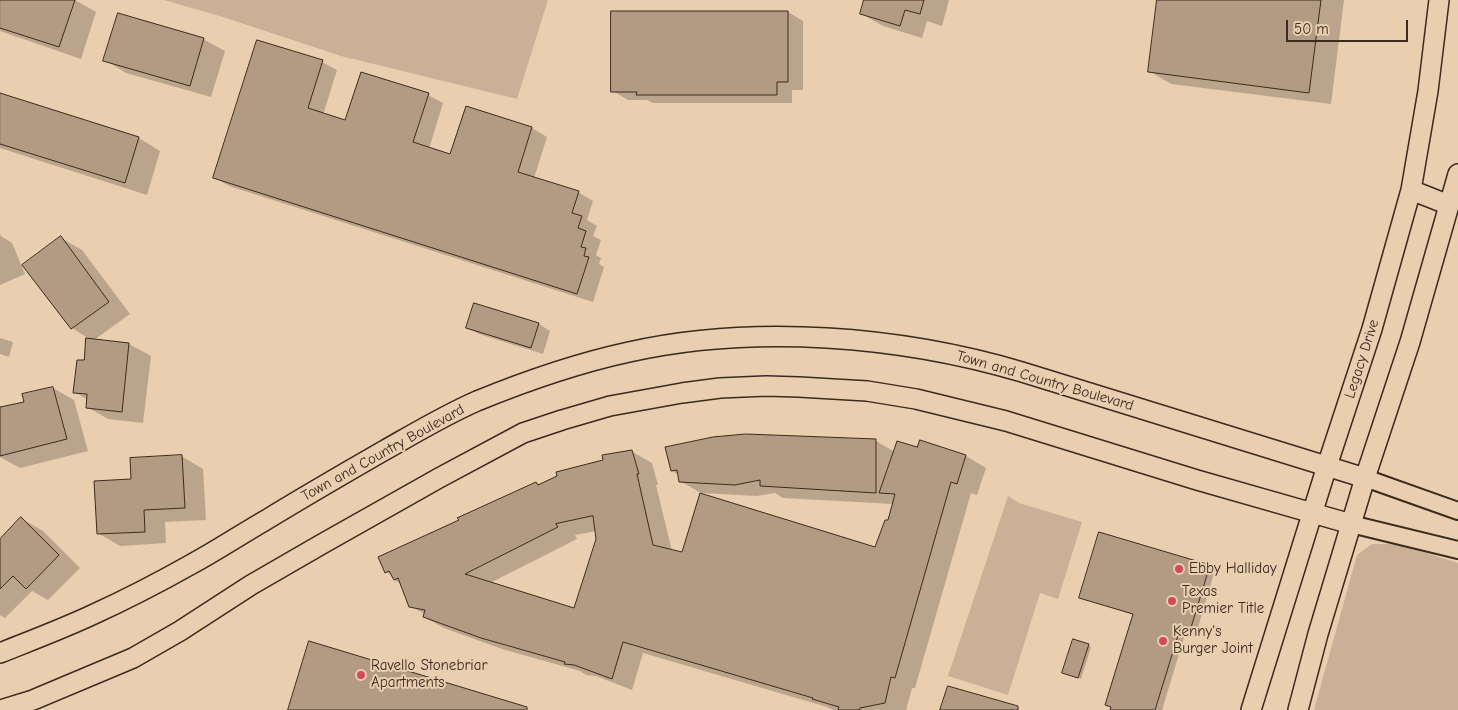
<!DOCTYPE html>
<html>
<head>
<meta charset="utf-8">
<style>
  body { margin:0 }
  #map { position:relative; width:1458px; height:710px; overflow:hidden; background:#e9ceb0; font-family:"Comic Neue",sans-serif }
  canvas { display:block }
  .scale { position:absolute; left:1286px; top:20px; width:122px; height:22px; box-sizing:border-box; border:2px solid #3b2a1e; border-top:0; padding-left:6px; font-size:15px; line-height:18px; white-space:nowrap; color:#3b2a1e; -webkit-text-stroke:4px #e9ceb0; paint-order:stroke }
</style>
</head>
<body>
<div id="map">
<canvas width="1458" height="710"></canvas>
<div class="scale">50 m</div>
</div>
<script>
const ctx = document.querySelector('canvas').getContext('2d');
ctx.lineJoin = 'round';
function fillPath(path, color) {
  ctx.fillStyle = color;
  ctx.fill(path, 'evenodd');
}
function trace(path, color, width, dash) {
  ctx.strokeStyle = color;
  ctx.lineWidth = width;
  ctx.lineCap = dash ? 'butt' : 'round';
  ctx.setLineDash(dash || []);
  ctx.stroke(path);
}
function label(font, color, halo, rows, align = 'center') {
  ctx.font = font + ' "Comic Neue",sans-serif';
  ctx.lineWidth = 4;
  ctx.setLineDash([]);
  ctx.textBaseline = 'middle';
  ctx.strokeStyle = halo;
  ctx.fillStyle = color;
  for (const [text, x, y, turn = 0] of rows) {
    ctx.save();
    ctx.translate(x, y);
    ctx.rotate((+turn || 0) * Math.PI / 180);
    ctx.textAlign = isNaN(turn) ? turn : align;
    if (halo) ctx.strokeText(text, 0, 0);
    ctx.fillText(text, 0, 0);
    ctx.restore();
  }
}
fillPath(new Path2D(`
  M164 0H548L517 99 341 56 223 17Z
  M1008 496 1019 503 1082 522 1058 599 1040 593 1008 695 948 676Z
  M1372 544H1397L1458 563V710H1314L1357 555Z`), '#cab096');
fillPath(new Path2D(`
  M0 0H75L96 12 81 59 0 31Z
  M866 0H949L942 26 927 21 922 38 883 26 862 14Z
  M1158 0H1344L1331 104 1171 84 1149 71Z
  M788 12 803 21V90H792V103H653L647 100H628L613 91Z
  M203 39 225 51 211 97 126 73 105 60Z
  M322 62 337 70 323 115 346 122 428 95 443 103 429 149 451 156 467 108 532 128 547 137 534 178 578 192 593 201 587 220 597 226 593 236 601 240 596 255 601 258 599 264 604 267 593 302 229 186 214 177Z
  M0 95 139 138 160 151 147 195 0 148Z
  M0 234 1 236 12 243 25 274 0 285Z
  M61 238 82 250 130 314 94 340 129 344 151 356 143 423 108 419 87 407 88 400 75 392 85 362 88 338 72 328 24 265Z
  M539 324 550 331 543 354 479 334 468 328Z
  M0 338 13 342 9 357 0 354Z
  M53 388 74 400 88 451 20 468 0 457V409L25 402Z
  M876 441 895 452 917 449 920 442 966 456 986 468 977 495 971 493 915 688H912L906 710H833L827 707 643 653 632 690 596 676 586 675 580 671 502 649 444 628 424 617 425 614 410 606 402 584 394 580 392 575 386 572 460 521 536 483 540 485 631 451 652 463 658 485H656L672 551 683 553 876 549 889 521 893 504 783 498 775 493 757 496 701 493 680 481 679 475 672 471ZM596 531 598 539 575 610 490 583 577 539 575 535Z
  M181 456 203 469 206 520 165 522 166 543 120 546 98 533 133 480Z
  M22 519 43 531 80 568 48 600 32 591 5 618 0 615V540Z
  M1209 567 1215 570 1196 634 1186 631 1162 710H1111L1134 615 1087 600 1081 597Z
  M1088 645 1091 647 1081 679 1067 675Z`), '#0003');
const building = new Path2D(`
  M0 0H75L59 47 0 28Z
  M864 0H924L920 14 905 10 900 26 860 14Z
  M1157 0H1321L1309 93 1148 72Z
  M611 11H788V82H777V95H636L637 92H611Z
  M118 13 204 38 190 86 103 61Z
  M257 40 323 60 308 108 345 120 361 72 429 93 413 142 450 154 466 106 532 127 518 172 579 191 572 213 582 216 578 228 586 231 581 247 586 248 584 256 589 257 577 294 213 178Z
  M0 93 139 137 125 183 0 144Z
  M61 236 109 302 71 329 22 265Z
  M474 303 539 323 531 348 466 328Z
  M86 338 129 343 122 412 86 408 87 394 73 393 77 360H84Z
  M53 387 67 439 0 456V407L24 402 22 394Z
  M746 434 876 439V493L760 486V480L735 485 679 482 677 470 671 471 665 447 713 437Z
  M920 440 966 455 957 484 951 482 895 678 891 677 885 703 860 708 859 710H838L839 707 812 699 813 698 623 642 612 679 574 665 564 664 565 662 481 638 423 617 425 610 409 607 398 578 394 580 389 571 385 573 378 557 459 520 457 518 536 482 538 485 557 476 556 472 603 460 602 455 632 450 639 474H637L653 545 682 552 700 493 875 547 885 520H888L895 494 879 493 897 441 917 447ZM593 516 596 539 574 608 465 574 558 527 556 524Z
  M182 455 185 508 144 510 145 532 97 534 94 481 131 479 130 458Z
  M21 517 59 555 26 589 13 576 0 589V539Z
  M1099 532 1210 565 1190 631 1180 629 1155 710H1110L1111 707 1105 705 1133 614 1079 598Z
  M1073 639 1089 644 1078 678 1062 673Z
  M309 641 527 707V710H288Z
  M948 686 1018 706V710H940Z`);
fillPath(building, '#b39b83');
trace(building, '#3b2a1e', 1);
const tertiary = new Path2D(`
  M1365 478 1458 511
  M1351 524 1458 550`);
const secondary = new Path2D(`
  M1411 190 1449 205
  M0 653C30 641 62 629 92 615 125 600 158 583 190 565 216 551 240 535 266 520 305 496 345 473 385 450 415 433 445 415 477 401 526 381 578 363 629 352 754 324 901 336 1022 372L1365 478
  M1 710 33 700 133 658 180 631 251 585 322 544 439 478 523 433 562 420 610 406 682 393 720 388 766 386 799 387 867 391 916 399 1006 421 1197 480 1351 524
  M1251 710 1327 466 1372 329 1411 190 1428 91 1439 0
  M1298 710 1318 634 1365 478 1410 342 1458 174`);
trace(tertiary, '#3b2a1e', 20);
trace(secondary, '#3b2a1e', 22);
trace(tertiary, '#e9ceb0', 16);
trace(secondary, '#e9ceb0', 19);
for (const [x, y, r, color] of [
  [1179,569,5,"#d1495b"],
  [1172,601,5,"#d1495b"],
  [1163,641,5,"#d1495b"],
  [361,675,5,"#d1495b"]
]) {
  const dot = new Path2D();
  dot.arc(x, y, r, 0, 2 * Math.PI);
  ctx.fillStyle = color;
  ctx.fill(dot);
  trace(dot, '#e9ceb0', 2);
}
label('15px', '#3b2a1e', '#e9ceb0', [
  ["Legacy Drive",1362,359,-72],
  ["Town and Country Boulevard",1045,381,16],
  ["Town and Country Boulevard",383,453,-29]
]);
label('15px', '#3b2a1e', '#e9ceb0', [
  ["Ebby Halliday",1189,569],
  ["Texas",1182,592],
  ["Premier Title",1182,609],
  ["Kenny's",1173,632],
  ["Burger Joint",1173,649],
  ["Ravello Stonebriar",371,666],
  ["Apartments",371,683]
], 'left');
</script>
</body>
</html>
